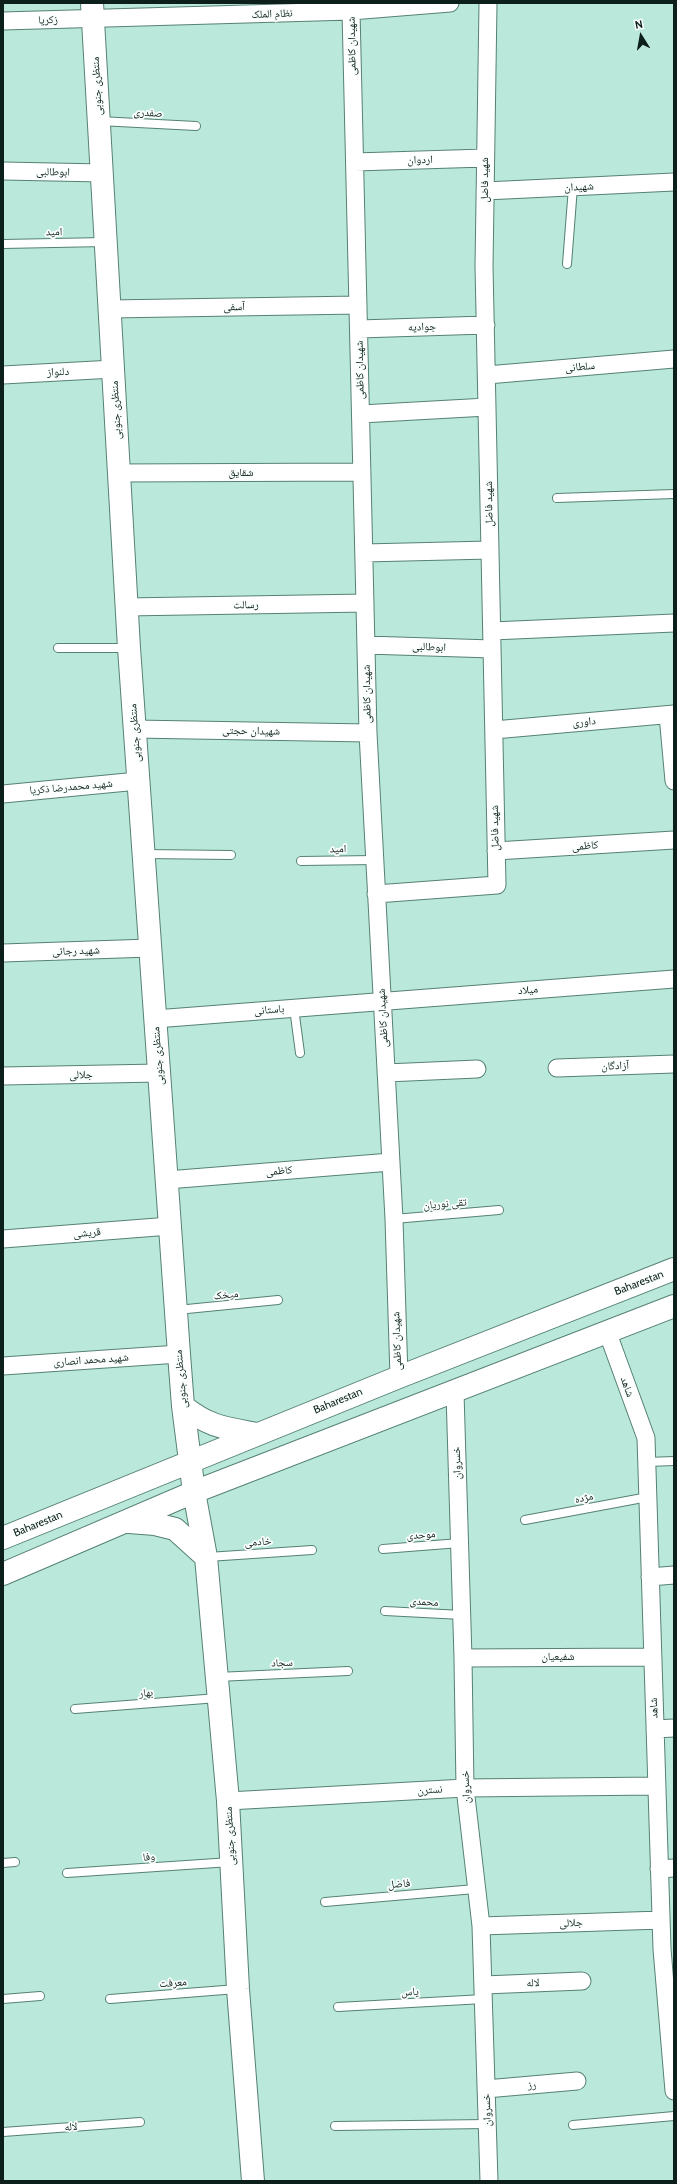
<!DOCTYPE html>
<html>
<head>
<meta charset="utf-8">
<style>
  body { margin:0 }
  #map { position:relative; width:677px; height:2184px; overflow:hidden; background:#bae8db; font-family:Cabin,sans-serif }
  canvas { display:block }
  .frame { position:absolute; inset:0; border:4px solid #0d1f1a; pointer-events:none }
  .north { position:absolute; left:621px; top:16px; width:40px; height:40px; -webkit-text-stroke:3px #fafffd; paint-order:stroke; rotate:349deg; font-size:11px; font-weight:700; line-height:16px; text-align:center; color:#0d1f1a }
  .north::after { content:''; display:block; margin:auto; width:14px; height:18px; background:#0d1f1a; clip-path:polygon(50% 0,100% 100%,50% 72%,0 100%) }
</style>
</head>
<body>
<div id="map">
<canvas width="677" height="2184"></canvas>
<div class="frame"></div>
<div class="north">N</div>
</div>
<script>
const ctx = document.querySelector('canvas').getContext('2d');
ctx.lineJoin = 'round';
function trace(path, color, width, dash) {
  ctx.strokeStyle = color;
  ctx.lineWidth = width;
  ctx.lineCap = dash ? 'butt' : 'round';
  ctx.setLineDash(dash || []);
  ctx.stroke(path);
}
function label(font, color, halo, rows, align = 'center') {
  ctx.font = font + ' Cabin,"Noto Naskh Arabic",sans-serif';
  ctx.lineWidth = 3.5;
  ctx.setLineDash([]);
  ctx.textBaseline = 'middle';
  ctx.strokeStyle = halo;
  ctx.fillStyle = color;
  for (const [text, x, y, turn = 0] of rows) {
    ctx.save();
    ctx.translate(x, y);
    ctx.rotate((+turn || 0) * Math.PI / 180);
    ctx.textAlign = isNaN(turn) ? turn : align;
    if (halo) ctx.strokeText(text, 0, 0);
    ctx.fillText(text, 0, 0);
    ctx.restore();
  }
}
const lane = new Path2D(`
  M99 121 196 126
  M3 244 105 242
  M567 264 573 187
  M557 498 674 494
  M58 648H128
  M144 854 231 855
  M301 861 375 860
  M294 1008 300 1053
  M394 1219 499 1210
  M177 1310 278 1300
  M647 1462 674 1461
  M525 1520 648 1497
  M383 1549 460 1543
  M208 1557 312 1550
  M385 1611 462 1615
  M217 1677 348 1671
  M75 1709 218 1698
  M3 1863 15 1862
  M67 1873 231 1862
  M325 1902 475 1889
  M3 1999 40 1996
  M110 1999 237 1989
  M338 2007 484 1999
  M573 2125 674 2116
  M335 2126 487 2124
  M3 2132 140 2122`);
const street = new Path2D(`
  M351 11 368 733 394 1219 399 1377
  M3 21 351 11 450 3
  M355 162 485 158
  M3 171 102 173
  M485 191 674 182
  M110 309 358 305
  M359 329 486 325
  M3 375 114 369
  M487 375 674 359
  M361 414 487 407
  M119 473 362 472
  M364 553 490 550
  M126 607 365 603
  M492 631 674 623
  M366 645 492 649
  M668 715 674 781
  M134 729 368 733
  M494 730 674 714
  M3 794 138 781
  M496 851 674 840
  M376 894 497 885 484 266 488 3
  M3 953 150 948
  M155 1019 674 979
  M557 1068 674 1064
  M386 1073 477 1069
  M3 1076 159 1073
  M167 1180 391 1162
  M3 1239 170 1226
  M607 1331 646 1438 662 1949 674 2091
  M3 1366 179 1354
  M455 1393 463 1658 465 1788 481 1926 489 2181
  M650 1577 674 1575
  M463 1658 653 1657
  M655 1729 674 1728
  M228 1801 465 1788 657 1786
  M659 1869 674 1868
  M481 1926 661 1920
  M484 1985 582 1981
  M486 2089 577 2081`);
const secondary = new Path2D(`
  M92 3 129 648 179 1354 183 1406 194 1492 206 1557 228 1801 238 1989 253 2181
  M183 1406C209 1427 225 1428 257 1434
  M129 1522 155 1524 175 1529 206 1557
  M3 1538 399 1377 674 1269
  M3 1574 194 1492 674 1306`);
trace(lane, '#568175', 10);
trace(street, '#568175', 19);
trace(secondary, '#568175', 24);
trace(lane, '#fff', 8);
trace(street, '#fff', 17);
trace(secondary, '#fff', 22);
label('11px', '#0d1f1a', '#fafffd', [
  ["نظام الملک",272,14,-2],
  ["زکریا",48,20,-2],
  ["شهیدان کاظمی",352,46,-91],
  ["منتظری جنوبی",97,86,-93],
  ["صفدری",148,113,3],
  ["اردوان",420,160,-2],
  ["ابوطالبی",53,172,1],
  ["شهید فاضل",485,180,-90],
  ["شهیدان",579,187,-3],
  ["امید",54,232,-1],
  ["آسفی",234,307,-1],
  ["جوادیه",422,327,-2],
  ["سلطانی",580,367,-5],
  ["شهیدان کاظمی",360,370,-91],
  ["دلنواز",58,372,-3],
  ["منتظری جنوبی",116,410,-93],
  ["شقایق",241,473],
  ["شهید فاضل",489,504,-91],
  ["رسالت",246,605,-1],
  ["ابوطالبی",429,647,2],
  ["شهیدان کاظمی",367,694,-91],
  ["داوری",584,722,-5],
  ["شهیدان حجتی",251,731,1],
  ["منتظری جنوبی",135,733,-94],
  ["شهید محمدرضا ذکریا",71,787,-5],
  ["شهید فاضل",495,828,-91],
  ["کاظمی",585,846,-4],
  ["امید",338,849,-1],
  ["شهید رجائی",76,951,-2],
  ["میلاد",528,990,-4],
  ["باستانی",269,1010,-5],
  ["شهیدان کاظمی",383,1018,-93],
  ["منتظری جنوبی",158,1056,-94],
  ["آزادگان",615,1066,-2],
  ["جلالی",81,1075,-1],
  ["کاظمی",279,1171,-5],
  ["تقی نوریان",445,1204,-5],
  ["قریشی",87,1233,-5],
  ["Baharestan",639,1283,-21],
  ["میخک",226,1295,-6],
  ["شهیدان کاظمی",397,1341,-92],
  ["شهید محمد انصاری",91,1360,-4],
  ["منتظری جنوبی",181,1379,-95],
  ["شاهد",627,1387,70],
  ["Baharestan",338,1401,-22],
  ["خسروان",457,1463,-92],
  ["مژده",584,1498,-11],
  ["Baharestan",38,1524,-22],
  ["موحدی",421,1535,-4],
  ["خادمی",258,1542,-4],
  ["محمدی",424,1602,3],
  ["شفیعیان",558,1657],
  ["سجاد",282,1663,-2],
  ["بهار",146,1693,-5],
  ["شاهد",654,1708,-92],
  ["خسروان",466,1787,-93],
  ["نسترن",430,1790,-3],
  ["منتظری جنوبی",230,1836,-93],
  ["وفا",149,1857,-4],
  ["فاضل",399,1884,-5],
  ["جلالی",571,1923,-2],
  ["معرفت",173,1983,-4],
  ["لاله",533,1983,-2],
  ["یاس",410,1992,-3],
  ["رز",532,2085,-5],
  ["خسروان",487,2110,-92],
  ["لاله",71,2127,-4]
]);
</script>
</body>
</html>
